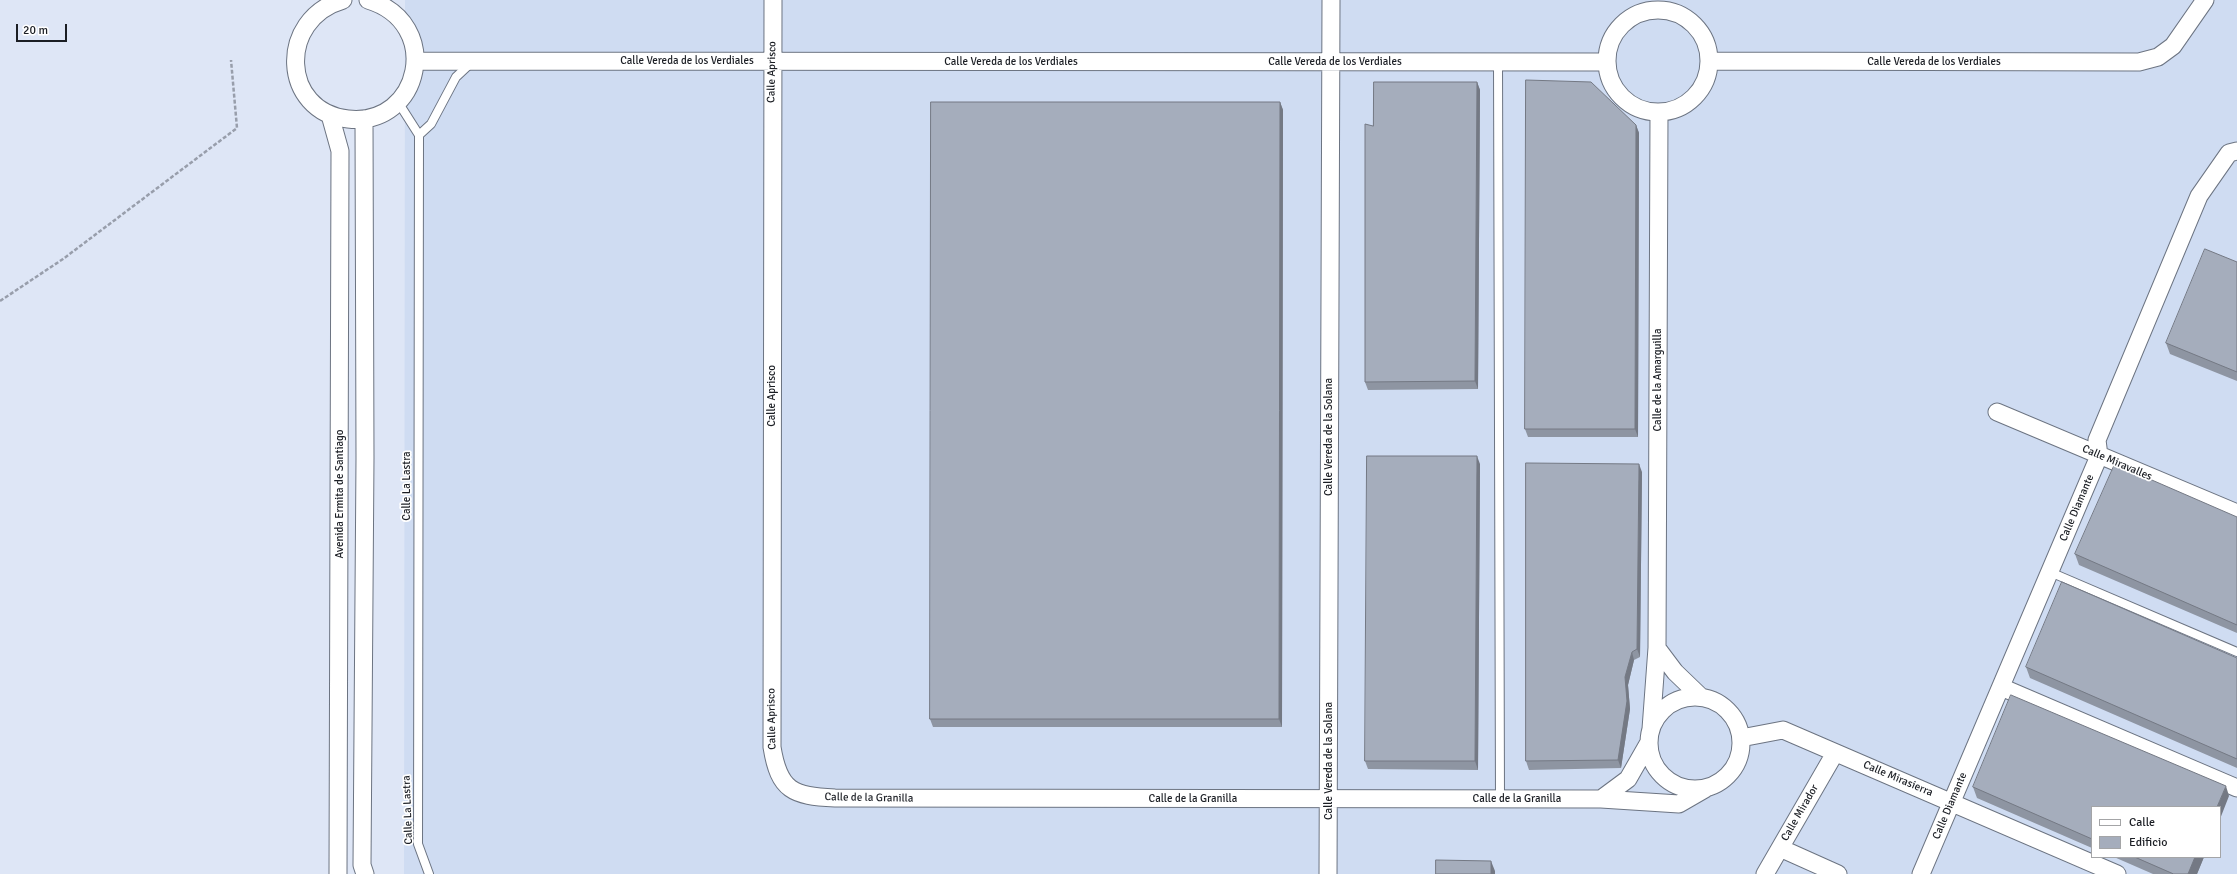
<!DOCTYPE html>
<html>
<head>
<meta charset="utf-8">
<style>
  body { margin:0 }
  #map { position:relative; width:2237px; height:874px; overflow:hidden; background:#dee6f6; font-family:Signika,sans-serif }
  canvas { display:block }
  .legend { position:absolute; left:2091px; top:806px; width:130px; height:52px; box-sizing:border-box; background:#fff; border:1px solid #a4a5a7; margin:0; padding:5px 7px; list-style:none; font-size:12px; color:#1b1e24 }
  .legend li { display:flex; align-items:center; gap:8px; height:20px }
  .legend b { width:20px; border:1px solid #a4a5a7 }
  .scale { position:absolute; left:16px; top:24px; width:51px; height:18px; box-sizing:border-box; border:2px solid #1b1e24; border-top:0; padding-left:5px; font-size:12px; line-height:14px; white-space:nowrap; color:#1b1e24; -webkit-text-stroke:3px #fff; paint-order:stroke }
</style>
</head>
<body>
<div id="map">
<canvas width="2237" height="874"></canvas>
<ul class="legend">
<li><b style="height:5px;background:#fff"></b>Calle</li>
<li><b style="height:11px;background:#a5adbc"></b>Edificio</li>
</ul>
<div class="scale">20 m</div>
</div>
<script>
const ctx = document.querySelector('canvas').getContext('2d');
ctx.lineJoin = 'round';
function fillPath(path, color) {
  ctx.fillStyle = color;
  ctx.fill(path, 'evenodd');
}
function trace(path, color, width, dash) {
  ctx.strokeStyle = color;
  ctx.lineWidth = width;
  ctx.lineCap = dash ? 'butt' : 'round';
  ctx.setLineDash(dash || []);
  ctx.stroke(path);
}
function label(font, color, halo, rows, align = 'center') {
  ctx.font = font + ' Signika,sans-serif';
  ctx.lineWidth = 3.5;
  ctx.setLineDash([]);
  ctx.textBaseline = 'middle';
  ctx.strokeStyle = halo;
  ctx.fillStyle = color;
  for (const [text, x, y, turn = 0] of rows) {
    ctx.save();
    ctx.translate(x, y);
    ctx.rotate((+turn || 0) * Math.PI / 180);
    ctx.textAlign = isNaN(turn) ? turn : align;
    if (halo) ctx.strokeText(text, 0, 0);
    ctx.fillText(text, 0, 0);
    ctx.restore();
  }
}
fillPath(new Path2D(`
  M405 0H2237V874H404ZM2092 807H2220V857H2092Z`), '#cfdcf2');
const lane = new Path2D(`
  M1498 62 1500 799
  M398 102 419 135 418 844 429 874
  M419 135 431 124 456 77 472 62
  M2050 572 2237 652`);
const street = new Path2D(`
  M343 0C277 19 281 112 348 119 421 127 444 23 368 0
  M773 0 772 747C779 791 793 796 835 798L1601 799
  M1607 61a51 51 0 1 1 102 0a51 51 0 1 1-102 0Z
  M416 61 1607 62
  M1709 61 2139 62 2158 57 2173 46 2205 0
  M330 115 340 151 338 874
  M364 119 365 458 362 865 365 874
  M1997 412 2237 513
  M1657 648 1675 672 1701 697
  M2001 687 2237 788
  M1649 743a46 46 0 1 1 92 0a46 46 0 1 1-92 0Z
  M1651 729 1657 648 1659 112
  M1741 738 1783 730 2117 874
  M1648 744 1628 779 1601 799 1679 804 1705 789
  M1780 848 1838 874
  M1328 874 1331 0
  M1765 874 1835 753
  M1921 874 2099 456 2097 440 2199 196 2229 153 2237 151`);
trace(lane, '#6c7482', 10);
trace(street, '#6c7482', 19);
trace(new Path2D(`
  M0 301 63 259 237 128 231 60`), '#989eab', 2.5, [4, 2]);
trace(lane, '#fff', 8);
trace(street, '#fff', 17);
fillPath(new Path2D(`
  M1477 82 1480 90 1478 389 1368 390 1365 382 1373 126Z
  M1280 102 1283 110 1282 727H933L930 719Z
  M1636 125 1639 133 1638 437H1528L1525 429Z
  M2237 262V381L2170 354 2166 343Z
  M1480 464 1478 770 1368 769 1365 761Z
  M1642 472 1640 657 1634 660 1628 685 1630 709 1621 768 1529 770 1526 761Z
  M2237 517V633L2079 565 2075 554Z
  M2237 658V768L2030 678 2026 667Z
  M1973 787 2229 796 2092 807V848L1977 798Z
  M2114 857H2204L2197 874H2153Z`), '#8e95a2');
fillPath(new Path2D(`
  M1477 82 1480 90 1478 389 1475 381Z
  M1280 102 1283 110 1282 727 1279 719Z
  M1636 125 1639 133 1638 437 1635 429Z
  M1477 456 1480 464 1478 770 1475 761Z
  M1639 464 1642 472 1640 657 1637 649Z
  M1632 652 1634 660 1628 685 1630 709 1621 768 1618 760 1625 677Z
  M2226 786 2229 796 2220 819V807H2217Z
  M2195 857H2204L2197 874H2188Z
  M1491 861 1495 871V874H1491Z`), '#747984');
const building = new Path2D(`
  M1526 80 1591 82 1636 125 1635 429H1525Z
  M1374 82H1477L1475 381 1365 382V124L1373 126Z
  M931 102H1280L1279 719H930Z
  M2205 249 2237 262V372L2166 343Z
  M1367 456H1477L1475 761H1365Z
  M1526 463 1639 464 1637 649 1632 652 1625 677 1627 701 1618 760 1526 761Z
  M2115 464 2237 517V625L2075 554Z
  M2062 582 2237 658V759L2026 667Z
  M2011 695 2226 786 2217 807H2092V839L1973 787Z
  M2135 857H2195L2188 874H2174Z
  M1436 860 1491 861V874H1436Z`);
fillPath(building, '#a5adbc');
trace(building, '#747984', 1);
label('11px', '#1b1e24', '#fff', [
  ["Calle Vereda de los Verdiales",687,61],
  ["Calle Vereda de los Verdiales",1011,62],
  ["Calle Vereda de los Verdiales",1335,62],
  ["Calle Vereda de los Verdiales",1934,62],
  ["Calle Aprisco",772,72,-89],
  ["Calle de la Amarguilla",1658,380,-90],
  ["Calle Aprisco",772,396,-90],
  ["Calle Vereda de la Solana",1329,437,-90],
  ["Calle Miravalles",2117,463,23],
  ["Calle La Lastra",407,486,-90],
  ["Avenida Ermita de Santiago",340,494,-90],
  ["Calle Diamante",2077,508,-67],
  ["Calle Aprisco",772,719,-91],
  ["Calle Vereda de la Solana",1329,761,-90],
  ["Calle Mirasierra",1898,779,23],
  ["Calle de la Granilla",869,798,1],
  ["Calle de la Granilla",1193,799],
  ["Calle de la Granilla",1517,799],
  ["Calle Diamante",1950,806,-67],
  ["Calle La Lastra",408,810,-92],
  ["Calle Mirador",1800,813,-60]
]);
</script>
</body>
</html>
